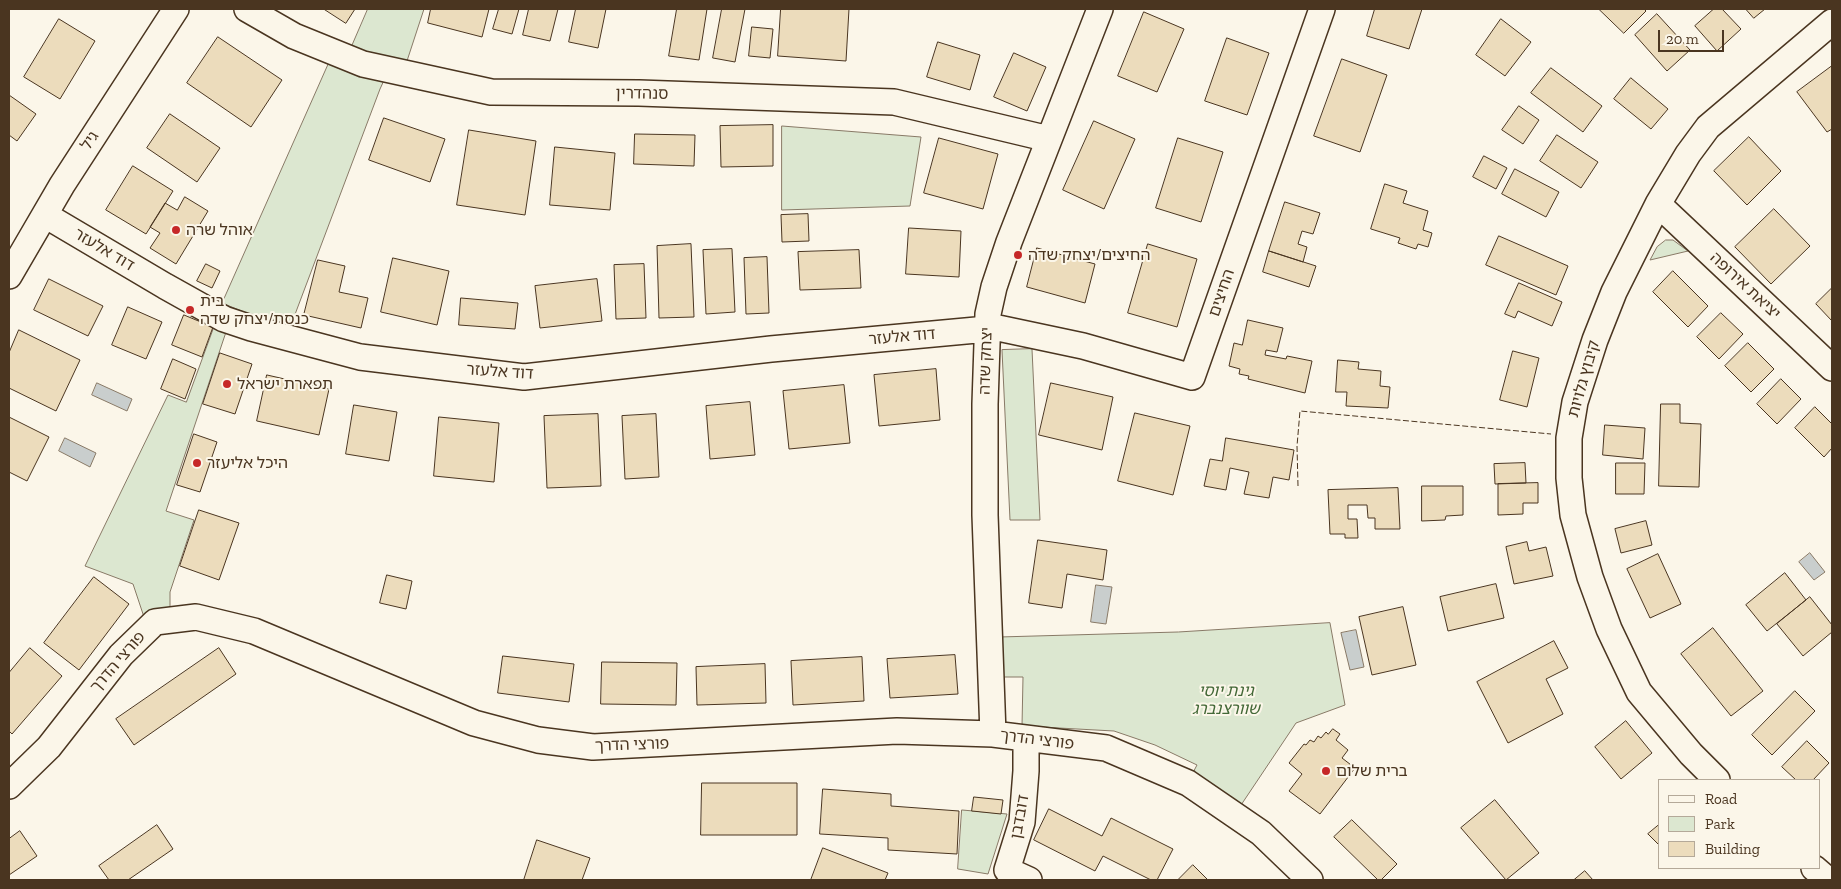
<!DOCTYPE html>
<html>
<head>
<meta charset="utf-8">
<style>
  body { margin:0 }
  #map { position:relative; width:1841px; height:889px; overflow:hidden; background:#fbf6e9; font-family:"Zilla Slab",serif }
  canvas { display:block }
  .frame { position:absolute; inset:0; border:10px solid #4a3520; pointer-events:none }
  .legend { position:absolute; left:1658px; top:779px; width:162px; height:90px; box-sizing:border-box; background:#fbf6e9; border:1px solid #b4a999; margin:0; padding:6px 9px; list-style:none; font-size:15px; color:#4a3520 }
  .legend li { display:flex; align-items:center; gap:10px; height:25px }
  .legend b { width:25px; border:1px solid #b4a999 }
  .scale { position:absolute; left:1658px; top:30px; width:66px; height:22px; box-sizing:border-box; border:2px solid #4a3520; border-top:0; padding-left:6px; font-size:15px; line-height:18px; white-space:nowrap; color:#4a3520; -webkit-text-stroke:4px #fbf6e9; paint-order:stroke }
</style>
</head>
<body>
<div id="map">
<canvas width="1841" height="889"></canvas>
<div class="frame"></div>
<ul class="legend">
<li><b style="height:6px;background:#fbf6e9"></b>Road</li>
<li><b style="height:14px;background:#dce7d0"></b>Park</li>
<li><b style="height:14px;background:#ecdcbc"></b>Building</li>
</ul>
<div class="scale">20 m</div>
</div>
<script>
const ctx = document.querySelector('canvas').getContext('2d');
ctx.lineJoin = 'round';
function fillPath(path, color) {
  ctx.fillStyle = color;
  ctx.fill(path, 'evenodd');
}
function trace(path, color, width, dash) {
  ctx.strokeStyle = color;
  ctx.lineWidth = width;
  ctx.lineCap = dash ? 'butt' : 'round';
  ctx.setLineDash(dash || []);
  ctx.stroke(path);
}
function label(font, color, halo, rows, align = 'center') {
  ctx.font = font + ' "Zilla Slab","Noto Sans Hebrew",serif';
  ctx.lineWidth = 4;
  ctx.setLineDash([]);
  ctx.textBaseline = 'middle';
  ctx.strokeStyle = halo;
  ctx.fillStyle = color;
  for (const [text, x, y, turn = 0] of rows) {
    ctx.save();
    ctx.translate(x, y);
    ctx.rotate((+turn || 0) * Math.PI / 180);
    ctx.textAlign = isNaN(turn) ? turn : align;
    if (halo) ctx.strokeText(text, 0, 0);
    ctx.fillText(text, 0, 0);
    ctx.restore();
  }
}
const green = new Path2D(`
  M368 9H424L405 67 391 65 380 89 291 325 256 317 222 303 333 53 346 58Z
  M782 126 921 137 910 206 782 210Z
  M1666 240H1673L1688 251 1650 260 1657 247Z
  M215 325 227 329 166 511 194 520 170 592V619L147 626 133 584 85 566 168 395 186 402Z
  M1032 349 1040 520H1010L1002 350Z
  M1330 623 1345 705 1296 723 1237 811 1189 780 1197 765 1155 745 1114 731 1022 726 1023 677H1000L999 637 1178 632Z
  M962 810 1007 814 988 874 958 869Z`);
fillPath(green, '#dce7d0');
trace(green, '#887966', 1);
const water = new Path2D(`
  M97 383 132 399 127 411 92 395Z
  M65 438 96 453 90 467 59 451Z
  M1810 553 1825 572 1814 580 1799 562Z
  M1096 585 1112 587 1106 624 1091 622Z
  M1356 630 1364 667 1350 670 1341 633Z`);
fillPath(water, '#c9cecd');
trace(water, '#887966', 1);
const building = new Path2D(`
  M324 9H355L346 23Z
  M431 9H489L482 37 428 23Z
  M499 9H519L512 34 493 29Z
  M529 9H558L550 41 523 35Z
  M576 9H606L598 48 569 42Z
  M677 9H707L699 60 669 56Z
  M722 9H745L735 62 713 58Z
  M781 9H849L846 61 778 56Z
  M1375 9H1422L1409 49 1367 36Z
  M1599 9H1644L1646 11 1624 33Z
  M1714 9H1722L1741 29 1717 51 1695 26Z
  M1746 9H1765L1754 18Z
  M1144 12 1184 29 1157 92 1118 76Z
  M1657 14 1690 50 1667 71 1635 35Z
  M59 19 95 41 60 99 24 77Z
  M1501 19 1531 42 1505 76 1476 55Z
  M752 27 773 29 770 58 749 56Z
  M218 37 282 80 251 127 187 83Z
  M1227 38 1269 53 1247 115 1205 101Z
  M938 42 980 55 970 90 927 77Z
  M1014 53 1046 67 1027 111 994 97Z
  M1342 59 1387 75 1360 152 1314 136Z
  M1832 66V129L1827 132 1797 92Z
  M1551 68 1602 106 1583 132 1531 93Z
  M1631 78 1668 109 1651 129 1614 99Z
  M9 95 36 114 17 141 9 135Z
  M1519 106 1539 120 1523 144 1502 130Z
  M170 114 220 148 197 182 147 148Z
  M384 118 445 139 430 182 369 160Z
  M1094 121 1135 139 1104 209 1063 190Z
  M773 125V166L721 167 720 126Z
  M469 130 536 141 525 215 457 205Z
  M635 134 695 135 694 166 634 164Z
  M1557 135 1598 162 1581 188 1540 161Z
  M1749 137 1781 171 1747 205 1714 171Z
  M939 138 998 154 983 209 924 193Z
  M1178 138 1223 152 1201 222 1156 208Z
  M555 147 615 153 610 210 550 205Z
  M1484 156 1507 168 1496 189 1473 177Z
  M133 166 173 191 146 234 106 210Z
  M1515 169 1559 192 1546 217 1502 194Z
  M1385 184 1407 191 1403 203 1428 211 1423 230 1432 233 1428 247 1418 244 1416 249 1398 243 1400 238 1371 229Z
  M185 197 208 211 176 264 150 248 160 233 150 227 165 203 177 210Z
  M1285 202 1320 213 1313 234 1302 231 1298 244 1307 247 1303 262 1269 251Z
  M1774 209 1810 246 1771 284 1735 247Z
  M808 214 809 241 782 242 781 215Z
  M909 228 961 231 959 277 906 274Z
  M1499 236 1568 266 1556 295 1486 265Z
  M691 244 694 317 659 318 657 246Z
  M1148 244 1197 259 1177 327 1128 313Z
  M1037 248 1095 264 1085 303 1027 287Z
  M732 249 735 312 706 314 703 250Z
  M859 250 861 288 800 290 798 252Z
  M1269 251 1316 266 1309 287 1263 272Z
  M767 257 769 313 746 314 744 258Z
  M393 258 449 271 437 325 381 312Z
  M318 260 345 266 339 292 368 298 361 328 304 315Z
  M206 264 220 271 212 288 197 281Z
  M644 264 646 318 616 319 614 265Z
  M1673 271 1708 306 1688 327 1653 292Z
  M49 279 103 306 88 336 34 310Z
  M597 279 602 321 540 328 535 286Z
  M1519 283 1562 302 1552 326 1518 311 1515 318 1505 314Z
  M1832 288V321L1816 304Z
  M461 298 518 303 515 329 459 325Z
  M128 307 162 322 146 359 112 345Z
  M1721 313 1743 334 1719 359 1697 337Z
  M184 315 213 327 202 357 172 345Z
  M1248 320 1283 328 1277 352 1266 350 1265 355 1286 359 1287 356 1312 361 1305 393 1248 379 1249 376 1239 374 1240 369 1229 366 1234 343 1242 345Z
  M19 330 80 360 56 411 9 388V353Z
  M1748 343 1774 369 1751 392 1725 366Z
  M1513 351 1539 358 1527 407 1500 400Z
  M220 353 252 364 235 414 203 404Z
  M173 359 196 369 185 399 161 389Z
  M1338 360 1359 362 1358 369 1381 371 1380 386 1390 387 1388 408 1346 406 1347 392H1336Z
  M936 369 940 420 879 426 874 375Z
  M267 375 329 389 319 435 257 421Z
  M1781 379 1801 399 1777 424 1757 404Z
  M1051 383 1113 397 1102 450 1039 435Z
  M844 385 850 443 789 449 783 391Z
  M750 402 755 455 710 459 706 406Z
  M1661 404H1680V423L1701 424 1699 487 1659 486Z
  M354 405 397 412 389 461 346 454Z
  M1815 407 1832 424V448L1824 457 1795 428Z
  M1135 413 1190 426 1173 495 1118 481Z
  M598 414 601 486 547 488 544 416Z
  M656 414 659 477 625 479 622 416Z
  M9 417 49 437 27 481 9 472Z
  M439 417 499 423 494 482 434 476Z
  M1605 425 1645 428 1643 459 1603 455Z
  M194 434 217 442 200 492 177 485Z
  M1226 438 1294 450 1289 480 1273 477 1269 498 1244 494 1249 472 1230 468 1226 490 1204 486 1210 459 1222 461Z
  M1525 463 1526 483 1495 484 1494 464Z
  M1616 463H1645L1644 494H1616Z
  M1538 483V503H1523V514L1498 515V484Z
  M1422 486H1463V515L1446 516 1445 520 1422 521Z
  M1398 488 1400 529H1375V518H1368L1367 505H1348V519H1357L1358 538H1345V534H1330L1328 490Z
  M199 510 239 523 219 580 180 566Z
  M1646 521 1652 545 1621 553 1615 529Z
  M1038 540 1107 550 1103 580 1067 574 1062 608 1029 603Z
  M1527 542 1529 551 1546 547 1553 576 1514 584 1506 547Z
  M1658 554 1681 604 1650 618 1627 569Z
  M1785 573 1806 600 1767 631 1746 605Z
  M387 575 412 581 406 609 380 603Z
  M94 577 129 604 79 670 44 643Z
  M1496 584 1504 618 1448 631 1440 597Z
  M1810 597 1832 625V632L1803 656 1777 624Z
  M1403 607 1416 665 1372 675 1359 617Z
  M1713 628 1763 691 1731 716 1681 654Z
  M1554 641 1568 668 1546 679 1563 714 1508 743 1477 682Z
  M30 648 62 676 12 734 9 731V673Z
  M219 648 236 674 134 745 116 719Z
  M955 655 958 694 890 698 887 659Z
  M503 656 574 664 569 702 498 693Z
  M862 657 864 701 793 705 791 661Z
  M602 662 677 663 676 705 601 704Z
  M765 664 766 703 697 705 696 667Z
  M1795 691 1815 711 1772 755 1752 735Z
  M1626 721 1652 753 1621 779 1595 747Z
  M1333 729 1340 734 1336 740 1348 750 1342 758 1355 768 1320 814 1289 791 1302 774 1289 763 1304 744 1306 745 1310 740 1314 742 1318 736 1321 738 1326 732 1328 734Z
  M1807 741 1829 763 1813 780H1796L1782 767Z
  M702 783H797V835H701Z
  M823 789 891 794V806L959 811 957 854 888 850V838L820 834Z
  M974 797 1003 800 1001 814 972 811Z
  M1495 800 1539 853 1506 880 1461 828Z
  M1049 809 1102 836 1111 818 1173 849 1157 880H1151L1103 856 1095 871 1034 840Z
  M1352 820 1397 864 1381 880H1378L1334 837Z
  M1660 824V846L1648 834Z
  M157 825 173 849 128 880H109L99 866Z
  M20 831 37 856 9 875V839Z
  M537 840 590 858 582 880H524Z
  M823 848 888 873 885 880H811Z
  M1193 865 1208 880H1178Z
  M1585 871 1593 880H1574Z`);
fillPath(building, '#ecdcbc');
trace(building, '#4a3520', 1);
const minor = new Path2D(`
  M247 9 294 36 363 64 491 92 639 93 894 102 1049 139
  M1658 204 1832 368
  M45 215 165 286 224 319 251 328 360 357 524 377 771 349 998 328 1083 346 1192 377 1322 9
  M9 276 62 185 176 9
  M993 734 985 515V404L988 314 994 287 1009 242 1100 9
  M1026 738V771L1022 822 1007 870 1029 880
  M1717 780 1691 754 1639 692 1609 629 1590 577 1573 515 1569 478V438L1575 402 1595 340 1614 292 1658 204 1688 154 1708 127 1832 22
  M9 786 49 747 121 655 155 622 196 617 254 631 474 723 538 740 593 747 897 731 993 734 1106 748 1188 783 1261 833 1310 880
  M1814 868 1828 880`);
trace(minor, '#4a3520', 28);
trace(minor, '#fbf6e9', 25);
trace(new Path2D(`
  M1298 486 1297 446 1300 411 1551 434`), '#4a3520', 1, [6, 2.5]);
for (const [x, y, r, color] of [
  [176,230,5,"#c62828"],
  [1018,255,5,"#c62828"],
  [190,310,5,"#c62828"],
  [227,384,5,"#c62828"],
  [197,463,5,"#c62828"],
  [1326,771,5,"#c62828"]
]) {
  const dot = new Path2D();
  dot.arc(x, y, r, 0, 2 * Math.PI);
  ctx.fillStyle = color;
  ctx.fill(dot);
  trace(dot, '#fbf6e9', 2);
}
label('16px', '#4a3520', '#fbf6e9', [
  ["סנהדרין",642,94,1],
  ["גיל",90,141,-57],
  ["דוד אלעזר",104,250,31],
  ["יציאת אירופה",1745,286,43],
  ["החיצים",1222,293,-71],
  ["דוד אלעזר",902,337,-5],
  ["יצחק שדה",986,361,-88],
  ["דוד אלעזר",500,372,4],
  ["קיבוץ גלויות",1584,379,-74],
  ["פורצי הדרך",118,662,-49],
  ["פורצי הדרך",1037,740,7],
  ["פורצי הדרך",632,745,-2],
  ["דובדבן",1020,817,-80]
]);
label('16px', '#4a3520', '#fbf6e9', [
  ["אוהל שרה",186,230],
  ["החיצים/יצחק שדה",1028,255],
  ["בית",200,301],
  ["כנסת/יצחק שדה",200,319],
  ["תפארת ישראל",237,384],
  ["היכל אליעזר",207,463],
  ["ברית שלום",1336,771]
], 'left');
label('italic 16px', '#436837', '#fbf6e9', [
  ["גינת יוסי",1226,691],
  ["שוורצנברג",1226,709]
]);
</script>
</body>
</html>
